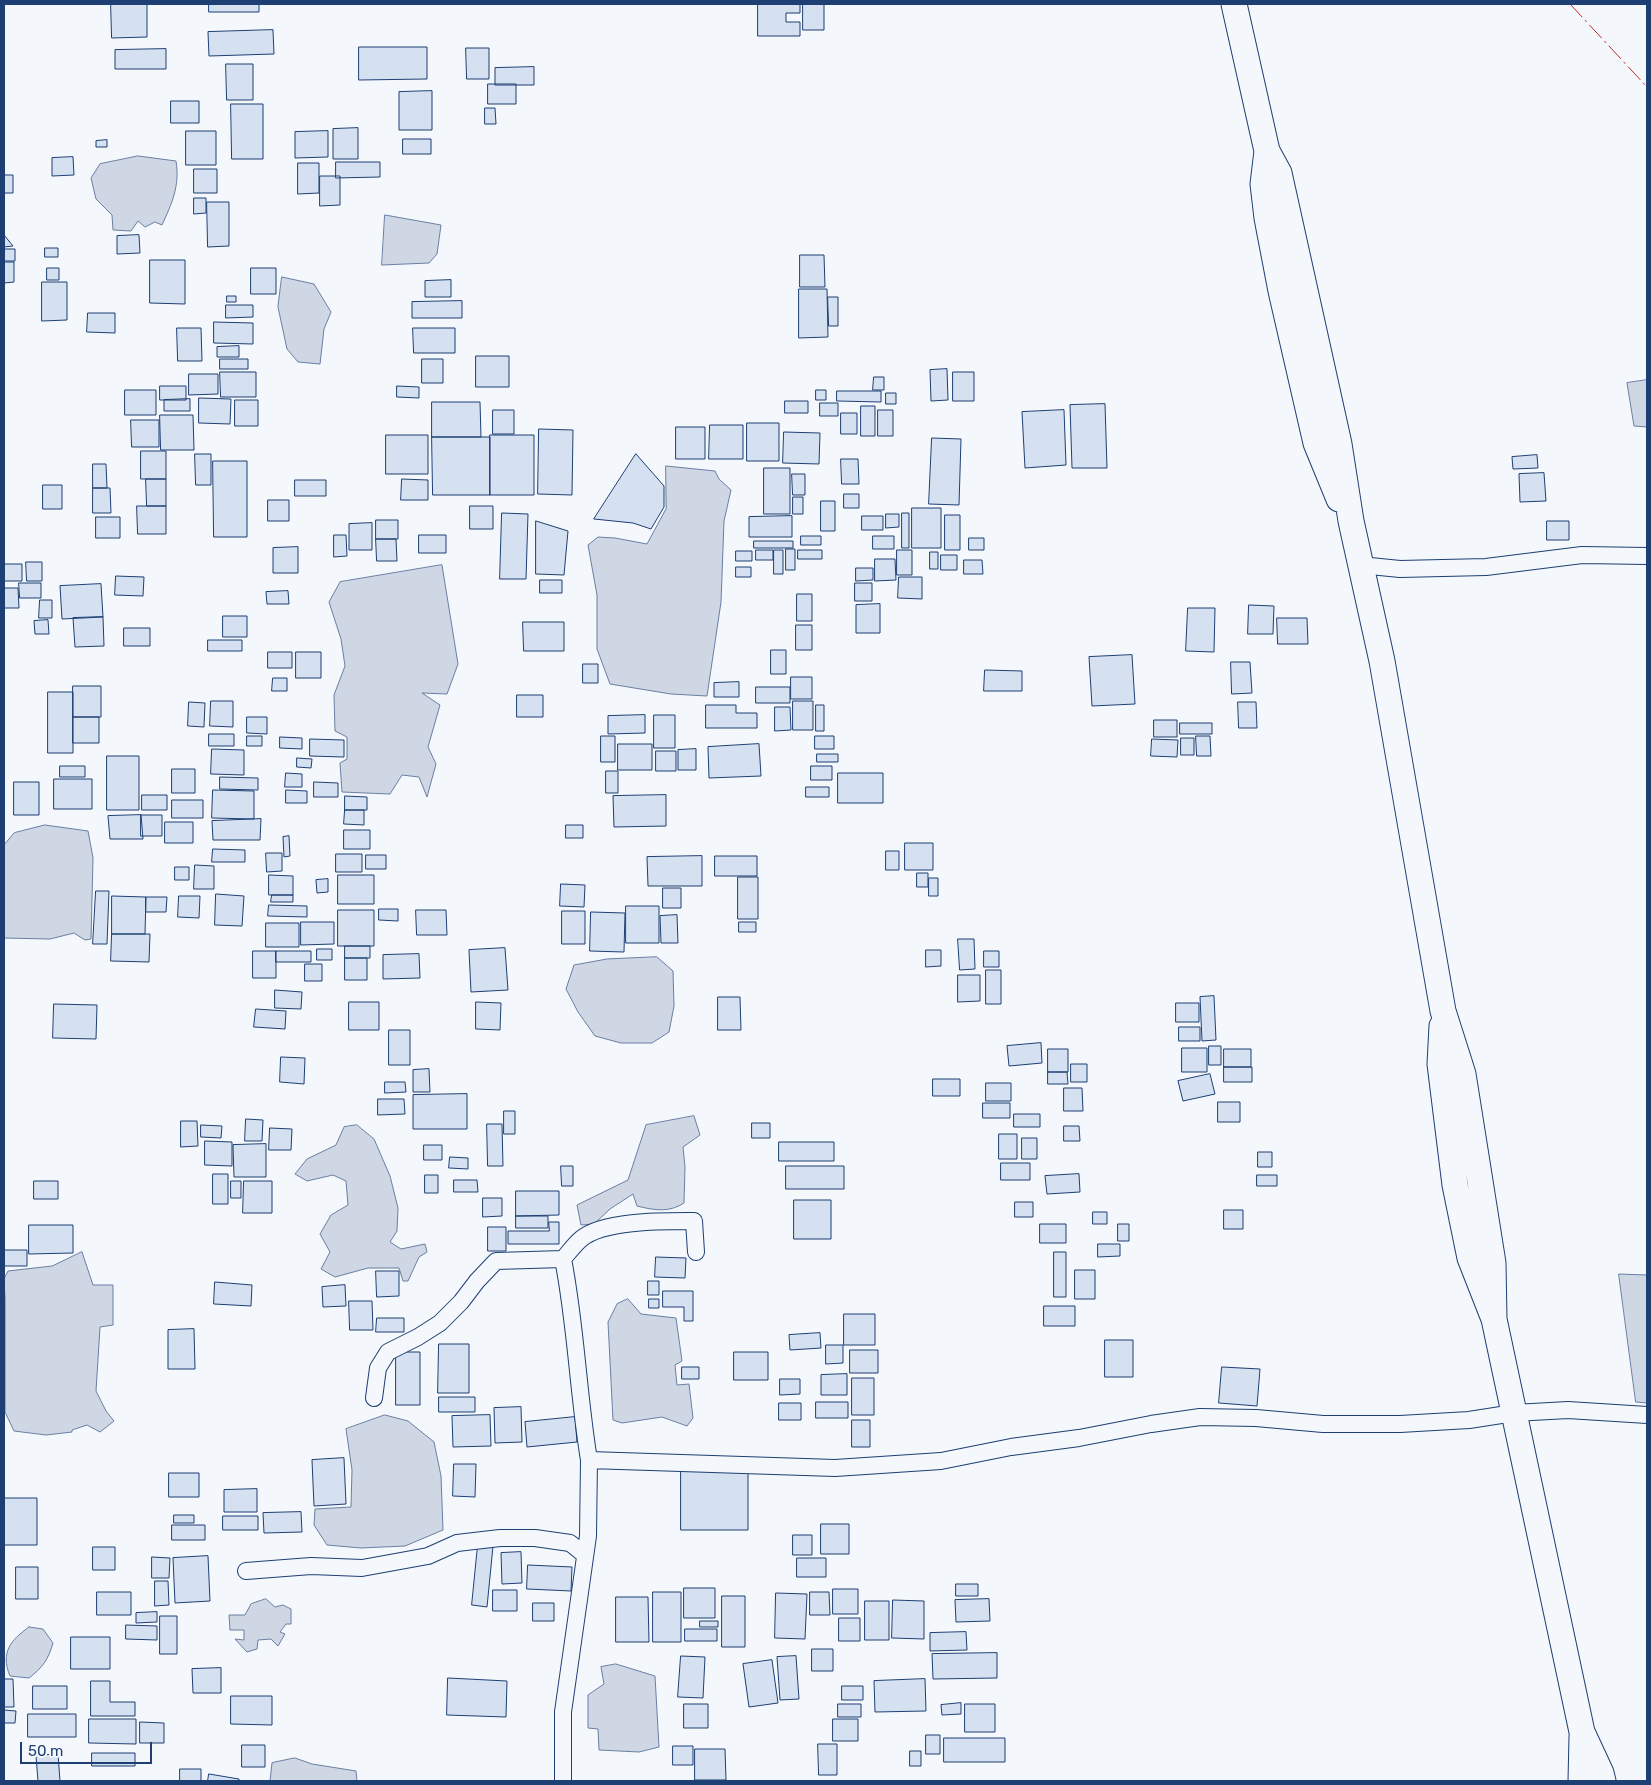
<!DOCTYPE html>
<html>
<head>
<meta charset="utf-8">
<style>
  body { margin:0 }
  #map { position:relative; width:1651px; height:1785px; overflow:hidden; background:#f4f7fb; font-family:Rubik,sans-serif }
  canvas { display:block }
  .frame { position:absolute; inset:0; border:5px solid #1d3f73; pointer-events:none }
  .scale { position:absolute; left:20px; top:1742px; width:132px; height:22px; box-sizing:border-box; border:2px solid #1d3f73; border-top:0; padding-left:6px; font-size:15px; line-height:18px; white-space:nowrap; color:#1d3f73; -webkit-text-stroke:4px #f4f7fb; paint-order:stroke }
</style>
</head>
<body>
<div id="map">
<canvas width="1651" height="1785"></canvas>
<div class="frame"></div>
<div class="scale">50 m</div>
</div>
<script>
const ctx = document.querySelector('canvas').getContext('2d');
ctx.lineJoin = 'round';
function fillPath(path, color) {
  ctx.fillStyle = color;
  ctx.fill(path, 'evenodd');
}
function trace(path, color, width, dash) {
  ctx.strokeStyle = color;
  ctx.lineWidth = width;
  ctx.lineCap = dash ? 'butt' : 'round';
  ctx.setLineDash(dash || []);
  ctx.stroke(path);
}
const water = new Path2D(`
  M138 156 176 161C180 186 172 203 162 225L155 222 145 227 138 221 131 231 113 230 112 215 96 199 91 178 100 164Z
  M385 215 441 225 437 254 429 263 382 265Z
  M282 277 314 284 331 312 324 329 320 364 298 362 287 349 278 307Z
  M1647 380V427L1634 426 1627 383Z
  M666 466 715 471 719 479 731 490 724 521 721 602 707 696 671 694 610 684 597 649V595L588 545 598 537 615 538 647 544 666 509Z
  M442 565 458 664 447 694 422 693 440 705 428 747 436 764 427 797 419 777 402 775 390 794 342 792 340 763 347 759V737L335 731 334 695 345 666 341 639 329 602 340 582Z
  M45 825 88 831 93 858 91 939 85 940 74 933 50 939 4 938V845L14 833Z
  M657 957 673 971 674 1006 669 1032 652 1043H621L595 1036 578 1012 566 989 574 965 607 959Z
  M694 1116 700 1135 683 1147 685 1167 684 1203C669 1213 653 1210 637 1206L633 1194 610 1209 594 1224 581 1225 577 1205 628 1180 646 1125Z
  M357 1125 374 1139 390 1176 398 1208 397 1231 390 1242 401 1249 425 1244 427 1252 419 1257 408 1281H403L399 1268H368L335 1277 321 1269 330 1252 320 1234 331 1215 348 1205 346 1181 333 1175 307 1181 295 1174 307 1159 336 1145 344 1127Z
  M82 1252 93 1285H113V1325L100 1327 96 1391 106 1411 114 1421 100 1432 87 1425 72 1430V1432L46 1435 14 1431 5 1412V1298L4 1279 8 1271 52 1266Z
  M1619 1274 1647 1275V1403L1636 1402Z
  M628 1299 641 1314 676 1318 682 1361 675 1365 677 1385 689 1384 693 1418 687 1426 662 1417 622 1423 613 1420 608 1322 617 1304Z
  M385 1415 408 1421 434 1442 441 1476 443 1530 405 1546 361 1548 327 1545 314 1525 315 1509 351 1507 352 1470 346 1429Z
  M266 1599 275 1607 283 1605 291 1609V1624H286L280 1632 285 1634 278 1646 271 1639 258 1640 257 1649 247 1652 235 1639 244 1640V1630H230L229 1615H245L251 1604Z
  M29 1627 43 1629 53 1643C48 1660 43 1667 29 1678L10 1676C0 1652 11 1640 29 1627Z
  M616 1664 655 1676 659 1747 639 1752 599 1750 598 1729 588 1728V1695L604 1684 601 1667Z
  M295 1758 312 1764 356 1771 357 1781H270L272 1763Z`);
fillPath(water, '#cfd7e4');
trace(water, '#687fa3', 1);
const building = new Path2D(`
  M111 4H147V37L112 38Z
  M209 4H259V12H209Z
  M758 4H800V13H786V22H800V36H758Z
  M803 4H824V30H803Z
  M273 30 274 54 209 56 208 32Z
  M359 47H427V79L359 80Z
  M466 48H489V79H467Z
  M166 49V69H115V50Z
  M226 64H253V100H227Z
  M534 67V85H495V68Z
  M488 84H516V104H488Z
  M432 91V130H399V92Z
  M171 101H199V123H171Z
  M231 104H263V159H232Z
  M485 108H495L496 124H485Z
  M358 128V159H333V129Z
  M186 131H216V165H186Z
  M328 131V157L295 158V132Z
  M403 139H431V154H403Z
  M107 140V147H96V141Z
  M73 157 74 175 52 176V158Z
  M336 162H380V177L336 178Z
  M298 163H319V193L298 194Z
  M194 169H217V193H194Z
  M4 175H13V193H4Z
  M320 176H340V205L320 206Z
  M194 198H206V213L194 214Z
  M207 202H229V246L208 247Z
  M4 235 13 246 4 247Z
  M139 235 140 253 117 254V236Z
  M45 248H58V257H45Z
  M4 249H15V261H4Z
  M800 255H824L825 287H800Z
  M150 260H185V304L150 303Z
  M4 262H14V282L4 283Z
  M47 268H59V280H47Z
  M251 268H276V294H251Z
  M451 280V297H425V281Z
  M42 282H67V320L42 321Z
  M799 289H827L828 337 799 338Z
  M227 296H236V302H227Z
  M828 297H838V326H829Z
  M462 301V318H412V302Z
  M226 305H253V317L226 318Z
  M88 313H115V333L87 332Z
  M214 322 253 323V344L214 343Z
  M177 328H201L202 361H178Z
  M413 328H455V353H414Z
  M239 346V357H217V347Z
  M476 356H509V387H476Z
  M220 359H248V369H220Z
  M422 359H443V383H422Z
  M947 369 948 400 931 401 930 370Z
  M220 372H256V397H221Z
  M953 372H974V401H953Z
  M189 374H218V394L189 395Z
  M874 377H884V390H873Z
  M160 386H186V400H160Z
  M397 386 419 387V398L397 397Z
  M125 390H156V415H125Z
  M816 390H826V400H816Z
  M837 391H881V402L837 401Z
  M886 393H896V404H886Z
  M199 398 231 399 230 424 199 423Z
  M190 399V411H164V400Z
  M235 400H258V426H235Z
  M785 401H808V413H785Z
  M432 402H480L481 437H432Z
  M820 403H838V416H820Z
  M1105 404 1107 468H1072L1070 405Z
  M861 406H875V436H861Z
  M493 410H514V434H493Z
  M878 410H893V436H878Z
  M1064 410 1066 465 1025 468 1022 412Z
  M841 413H857V434H841Z
  M160 415H193L194 450H161Z
  M131 420H159V447H132Z
  M747 423H779V461H747Z
  M710 425H743V459H709Z
  M676 427H705V459H676Z
  M539 429 573 430 572 495 538 494Z
  M784 432 820 433 819 464 783 463Z
  M386 435H428V474H386Z
  M490 435H534V495H490Z
  M432 437H490V495H433Z
  M932 438 961 439 959 505 929 504Z
  M141 451H166V479H141Z
  M195 454H211V485H196Z
  M636 454 664 486V507L651 529 633 523 594 519Z
  M1537 455 1538 468 1513 469 1512 457Z
  M841 459H858L859 484H842Z
  M213 461H247V537H214Z
  M93 464H106L107 488H93Z
  M764 468H790V514H764Z
  M1544 473 1546 501 1520 502 1519 474Z
  M792 474H805V495H793Z
  M146 479H166V506H147Z
  M402 479 428 480V500H401Z
  M295 480H326V496H295Z
  M43 485H62V509H43Z
  M93 488H110L111 513H93Z
  M844 494H859V508H844Z
  M793 497H803V514H793Z
  M268 500H289V521H268Z
  M821 501H835V531H821Z
  M137 506H166V534H138Z
  M470 506H493V529H470Z
  M912 508H941V548H912Z
  M502 513 528 514 526 579H500Z
  M902 513H909V548H902Z
  M886 514H899V527L886 528Z
  M945 515H960V550H945Z
  M792 516V537H749V517Z
  M862 516H883V530H862Z
  M96 517H120V538H96Z
  M376 520H398V539H376Z
  M536 521 568 531 564 575 536 574Z
  M1547 521H1569V540H1547Z
  M372 523V550H349V524Z
  M334 535H346L347 556 334 557Z
  M419 535H446V553H419Z
  M801 536H821V545H801Z
  M873 536H894V549H873Z
  M969 538H984V550H969Z
  M376 539H396L397 561H377Z
  M754 541H793V548H754Z
  M298 547V573H273V548Z
  M786 549H795V570H786Z
  M756 550H773V560H756Z
  M774 550H783V574H774Z
  M798 550H822V559H798Z
  M897 550H912V575H897Z
  M736 551H752V561H736Z
  M930 552H938V569H930Z
  M941 555H957V570H941Z
  M875 559H895L896 580 875 581Z
  M964 560H982L983 574H964Z
  M26 562H42V581H27Z
  M4 564H22V581H4Z
  M736 567H751V577H736Z
  M856 568H873V580L856 581Z
  M116 576 144 577 143 596 115 595Z
  M899 577H922V599L898 598Z
  M540 580H562V593H540Z
  M19 583H41V598H20Z
  M855 583H872V601H855Z
  M101 584 103 617 62 619 60 586Z
  M4 588H18L19 608H4Z
  M288 591 289 604H267L266 592Z
  M797 594H812V621H797Z
  M40 600H52V618H39Z
  M880 604V633H856V605Z
  M1249 605 1274 606 1273 634H1248Z
  M1188 608H1215L1214 652 1186 651Z
  M223 616H247V637H223Z
  M103 617 104 646 75 647 73 618Z
  M1277 618H1307L1308 644H1278Z
  M48 620 49 634H35L34 621Z
  M523 622H564V651H524Z
  M796 625H812V650H796Z
  M124 628H150V646H124Z
  M208 640H242V651H208Z
  M771 650H786V674H771Z
  M268 652H292V668H268Z
  M296 652H321V678H296Z
  M1132 655 1135 704 1092 706 1089 657Z
  M1231 662H1250L1252 693 1232 694Z
  M583 664H598V683H583Z
  M985 670 1022 671V691H984Z
  M791 677H812V699H791Z
  M273 678H287V691H272Z
  M739 682V697H714V683Z
  M73 686H101V717H73Z
  M756 687H790V703H756Z
  M48 692H73V753H48Z
  M517 695H543V717H517Z
  M211 701H233V727L210 726Z
  M793 701H813V730H793Z
  M189 702 205 703 204 727 188 726Z
  M1238 702H1256L1257 728H1239Z
  M706 705H736V713H757V728H706Z
  M816 705H824V731H816Z
  M775 707H790L791 730 775 731Z
  M645 715V733L608 734V716Z
  M654 715H675V748H654Z
  M73 717H99V743H73Z
  M247 717H267V734L247 733Z
  M1154 720H1177V737H1154Z
  M1180 723H1212V734H1180Z
  M209 734H234V746H209Z
  M247 736H262V746H247Z
  M601 736H615V762H601Z
  M815 736H834V749H815Z
  M1196 736H1210L1211 756H1197Z
  M280 737 302 738V749L280 748Z
  M1181 738H1194V755H1181Z
  M310 739 344 740V757L310 756Z
  M1152 739 1178 740 1177 757 1151 756Z
  M618 744H652V770H618Z
  M759 744 761 776 709 778 708 747Z
  M212 749 244 750V775L211 774Z
  M696 749V770H678V750Z
  M656 751H676V771H656Z
  M817 754H838V762H817Z
  M107 756H139V810H107Z
  M297 758 312 759 311 768 297 767Z
  M60 766H85V777H60Z
  M811 766H832V780H811Z
  M172 769H195V793H172Z
  M606 771H618V793H606Z
  M286 773 302 774V787H285Z
  M838 773H883V803H838Z
  M220 777 258 778V790L220 789Z
  M54 779H92V809H54Z
  M14 782H39V815H14Z
  M314 782 338 783V797H314Z
  M806 787H829V797H806Z
  M213 790 254 791V819L212 818Z
  M286 790 307 791V803H286Z
  M142 795H167V810H142Z
  M666 795V826L614 827 613 796Z
  M345 796 367 797V810H345Z
  M172 800H203V818H172Z
  M345 810H364V825L344 824Z
  M141 815 143 839H110L108 816Z
  M141 815H162V836H141Z
  M261 819 260 840H213L212 821Z
  M165 822H193V843H165Z
  M566 825H583V838H566Z
  M344 830H370V849H344Z
  M289 836 290 856 284 857 283 837Z
  M905 843H933V870H905Z
  M213 849 245 850V862H212Z
  M886 851H899V870H886Z
  M266 853H282V871L267 872Z
  M336 854H362V872H336Z
  M366 855H386V869H366Z
  M702 856V886H648L647 857Z
  M715 856H757V876H715Z
  M195 865 214 866V889H194Z
  M175 867H189V880H175Z
  M917 873H928V887H917Z
  M269 875 293 876V895H269Z
  M338 875H374V904H338Z
  M738 877H758V919H738Z
  M929 878H938V896H929Z
  M328 879V892L317 893 316 880Z
  M561 884 585 885 584 907 560 906Z
  M663 888H681V908H663Z
  M96 891H109L107 944H93Z
  M216 894 244 896 242 926 215 925Z
  M272 895H293V902H271Z
  M112 896 146 897 145 934H112Z
  M179 896H200L199 918 178 917Z
  M146 897H167L166 912H146Z
  M269 905 307 906V917L268 916Z
  M626 906H659V943H626Z
  M379 909H398V921L379 920Z
  M338 910H374V946H338Z
  M416 910H446L447 935H417Z
  M562 911H585V944H562Z
  M591 912 625 913 624 952 590 951Z
  M677 915 678 943H661L660 916Z
  M301 922H334V944L301 945Z
  M739 922H756V932H739Z
  M266 923H299V947H266Z
  M112 934H150L149 962 111 961Z
  M958 939H974L975 969 960 970Z
  M345 946H370V958H345Z
  M505 948 508 990 471 992 469 950Z
  M317 949H332V960H317Z
  M926 950H941V966L926 967Z
  M253 951H276V978H253Z
  M276 951H311V962H276Z
  M984 951H999V967H984Z
  M419 954 420 978 383 979V955Z
  M345 958H367V980H345Z
  M305 964H322V981H305Z
  M986 970H1001V1004H986Z
  M958 975H980V1001L958 1002Z
  M275 990 302 992 301 1009 275 1008Z
  M1214 996 1216 1040 1202 1041 1200 997Z
  M718 997H740L741 1030H718Z
  M349 1002H379V1030H349Z
  M476 1002 501 1003 500 1030 476 1029Z
  M1176 1003H1199V1022H1176Z
  M54 1004 97 1005 96 1039 53 1038Z
  M256 1009 286 1011 285 1029 254 1027Z
  M1179 1027H1200V1041H1179Z
  M389 1030H410V1065H389Z
  M1041 1043 1042 1063 1009 1066 1007 1046Z
  M1209 1046H1221V1065H1209Z
  M1182 1048H1207V1072H1182Z
  M1048 1049H1068V1072H1048Z
  M1224 1049H1251V1067H1224Z
  M281 1057 305 1058 304 1084 280 1082Z
  M1071 1064H1087V1082H1071Z
  M1224 1067H1252V1082H1224Z
  M429 1069 430 1092H413V1070Z
  M1048 1072H1067L1068 1084H1048Z
  M1210 1074 1215 1094 1183 1101 1178 1081Z
  M933 1079H960V1096H933Z
  M385 1082H405L406 1092 385 1093Z
  M986 1083H1011V1101H986Z
  M1064 1088H1082L1083 1111H1064Z
  M467 1094V1129H413V1095Z
  M378 1099H404L405 1114 378 1115Z
  M1218 1102H1240V1122H1218Z
  M983 1103H1010V1118H983Z
  M504 1111H515V1134H504Z
  M1014 1114H1040V1127H1014Z
  M246 1119 263 1120 262 1141H245Z
  M181 1121H197L198 1146 181 1147Z
  M752 1123H770V1138H752Z
  M487 1124H502L503 1166H488Z
  M201 1125 222 1126 221 1138 201 1137Z
  M1064 1126H1079L1080 1141H1064Z
  M270 1128 292 1129 291 1150H269Z
  M999 1134H1017V1159H999Z
  M1022 1138H1037V1159H1022Z
  M205 1141 232 1142V1166L205 1165Z
  M779 1142H834V1161H779Z
  M266 1144V1177H234L233 1145Z
  M424 1145H442V1160H424Z
  M1258 1152H1272V1167H1258Z
  M450 1157 468 1158V1169L449 1168Z
  M1001 1163H1030V1180H1001Z
  M561 1166H573V1186H562Z
  M786 1166H844V1189H786Z
  M213 1174H228V1204H213Z
  M1079 1174 1080 1192 1047 1194 1045 1176Z
  M425 1175H438V1193H425Z
  M1257 1175H1277V1186H1257Z
  M454 1180H477L478 1192H454Z
  M34 1181H58V1199H34Z
  M231 1181H241V1198H231Z
  M244 1181H272V1213H243Z
  M516 1191H559V1215L516 1216Z
  M483 1198H502V1216L483 1217Z
  M794 1200H831V1239H794Z
  M1015 1202H1033V1217H1015Z
  M1224 1210H1243V1229H1224Z
  M1093 1212H1107V1224H1093Z
  M516 1216H548V1228H516Z
  M549 1222H559V1244H508V1231H549Z
  M1040 1224H1066V1243H1040Z
  M1118 1224H1129V1241H1118Z
  M29 1225H73V1253L29 1254Z
  M488 1227H506V1251H488Z
  M1098 1244H1120V1256L1098 1257Z
  M4 1250H27V1266H4Z
  M1054 1252H1066V1297H1054Z
  M656 1257 686 1258 685 1278 655 1277Z
  M1075 1270H1095V1299H1075Z
  M376 1271H399V1296L377 1297Z
  M648 1281H659V1295H648Z
  M215 1282 252 1285 251 1306 214 1304Z
  M345 1285 346 1306 323 1307 322 1287Z
  M663 1291H693V1321H684V1307H663Z
  M649 1299H659V1308H649Z
  M349 1301H372L373 1330H350Z
  M1044 1306H1075V1326H1044Z
  M844 1314H875V1345H844Z
  M377 1318H404V1332H376Z
  M194 1329 195 1369H168V1330Z
  M820 1333 821 1348 790 1350 789 1335Z
  M1105 1340H1133V1377H1105Z
  M439 1344H469V1393H438Z
  M826 1345H843V1363L826 1364Z
  M850 1350H878V1373H850Z
  M396 1352H420V1405H396Z
  M734 1352H768V1380H734Z
  M682 1367H699V1379H682Z
  M1222 1367 1260 1369 1257 1406 1219 1403Z
  M847 1374V1395H821V1375Z
  M852 1378H874V1415H852Z
  M780 1379H800V1394L780 1395Z
  M439 1397H475V1412H439Z
  M816 1402H848V1418H816Z
  M779 1403H801V1420H779Z
  M521 1407 522 1442 495 1443 494 1408Z
  M490 1415 491 1446 453 1447 452 1416Z
  M575 1417 577 1442 527 1447 525 1422Z
  M852 1420H870V1447H852Z
  M344 1458 346 1504 314 1506 312 1460Z
  M454 1464H476L475 1497 453 1496Z
  M681 1471H748V1530H681Z
  M169 1473H199V1497H169Z
  M257 1489V1512H224V1490Z
  M4 1498H37V1545H4Z
  M301 1512 302 1532 264 1533 263 1513Z
  M174 1515H194V1523H174Z
  M223 1516H258V1530H223Z
  M821 1524H849V1554H821Z
  M172 1525H205V1540H172Z
  M793 1535H812V1555H793Z
  M478 1545 493 1546 487 1607 472 1605Z
  M93 1547H115V1570H93Z
  M521 1552 522 1583 502 1584 501 1553Z
  M208 1556 210 1601 175 1603 173 1558Z
  M152 1557 170 1558 169 1578H152Z
  M797 1558H826V1577H797Z
  M528 1565 572 1567 571 1591 527 1589Z
  M16 1567H38V1599H16Z
  M155 1581H168L169 1605 155 1606Z
  M956 1584H978V1596H956Z
  M684 1588H715V1618H684Z
  M833 1589H858V1614H833Z
  M493 1590H517V1611H493Z
  M97 1592H131V1615H97Z
  M653 1592H681V1642H653Z
  M810 1592H829L830 1615H810Z
  M776 1593 807 1594 805 1639 775 1638Z
  M722 1596H745V1647H722Z
  M616 1597H648L649 1642H616Z
  M989 1599 990 1621 956 1622 955 1600Z
  M893 1600 924 1601V1639L892 1638Z
  M865 1601H889V1640H865Z
  M533 1603H554V1621H533Z
  M157 1612V1622L136 1623V1613Z
  M160 1616H177V1654H160Z
  M839 1618H860V1641H839Z
  M700 1621H718V1627H700Z
  M126 1625 157 1626V1640L126 1639Z
  M685 1629H717V1641H685Z
  M966 1632 967 1650 930 1651V1633Z
  M71 1637H110V1669H71Z
  M812 1649H833V1671H812Z
  M997 1653V1678L933 1679 932 1654Z
  M681 1656 705 1657 703 1698 678 1697Z
  M796 1656 799 1699 780 1700 777 1657Z
  M772 1660 778 1703 749 1707 743 1664Z
  M221 1668V1693H193L192 1669Z
  M448 1678 507 1681 506 1717 447 1715Z
  M4 1679H13L14 1707H4Z
  M925 1679 926 1711 875 1712 874 1681Z
  M91 1681H110V1702H135V1716H91Z
  M33 1686H67V1709H33Z
  M842 1686H863V1700H842Z
  M231 1696H272V1725L231 1724Z
  M961 1703V1714L942 1715 941 1705Z
  M684 1704H708V1728H684Z
  M838 1704H861V1717H838Z
  M965 1704H995V1732H965Z
  M4 1710 16 1711 15 1723H4Z
  M28 1714H76V1737H28Z
  M89 1719H136V1744L89 1743Z
  M833 1719H858V1741H833Z
  M140 1722 164 1723V1743H140Z
  M926 1735H940V1754H926Z
  M944 1738H1005V1762H944Z
  M818 1744H837V1775H819Z
  M242 1745H265V1767H242Z
  M673 1746H693V1765H673Z
  M695 1749H725L726 1780H695Z
  M910 1751H921V1766H910Z
  M92 1753H135V1766H92Z
  M58 1754 60 1781H38L36 1756Z
  M180 1769H201V1781H180Z
  M209 1774 239 1779V1781H208Z`);
fillPath(building, '#d5e0f0');
trace(building, '#1d3f73', 1);
const minor = new Path2D(`
  M1360 565 1400 569 1486 567 1582 555 1647 556
  M374 1398 378 1368 388 1352 418 1337 440 1323 461 1302 477 1281 496 1261 563 1259
  M589 1460C578 1393 576 1325 563 1259 569 1252 575 1244 581 1239 603 1220 665 1221 694 1221L696 1252
  M246 1571 311 1566 362 1568 428 1556 457 1543 500 1538H535L570 1543 585 1555
  M563 1781V1712L588 1536 589 1460 835 1468 941 1461 1011 1447 1079 1438 1151 1424 1200 1417 1256 1418 1323 1424H1400L1469 1420 1514 1413 1568 1410 1647 1415`);
const primary = new Path2D(`
  M1234 4 1267 151 1279 173 1339 444 1351 521 1382 661 1443 1011 1463 1074 1493 1263 1494 1319
  M1267 151 1263 184 1267 218 1281 291 1316 443 1339 499
  M1442 1026 1440 1064 1455 1185 1470 1258 1494 1319 1582 1732 1601 1773 1603 1781
  M1581 1781 1582 1736`);
trace(minor, '#1d3f73', 18);
trace(primary, '#1d3f73', 27);
trace(minor, '#f4f7fb', 16);
trace(primary, '#f4f7fb', 25);
trace(new Path2D(`
  M1570 4 1647 87`), '#c62828', 1, [18, 4, 2.5, 4]);
</script>
</body>
</html>
